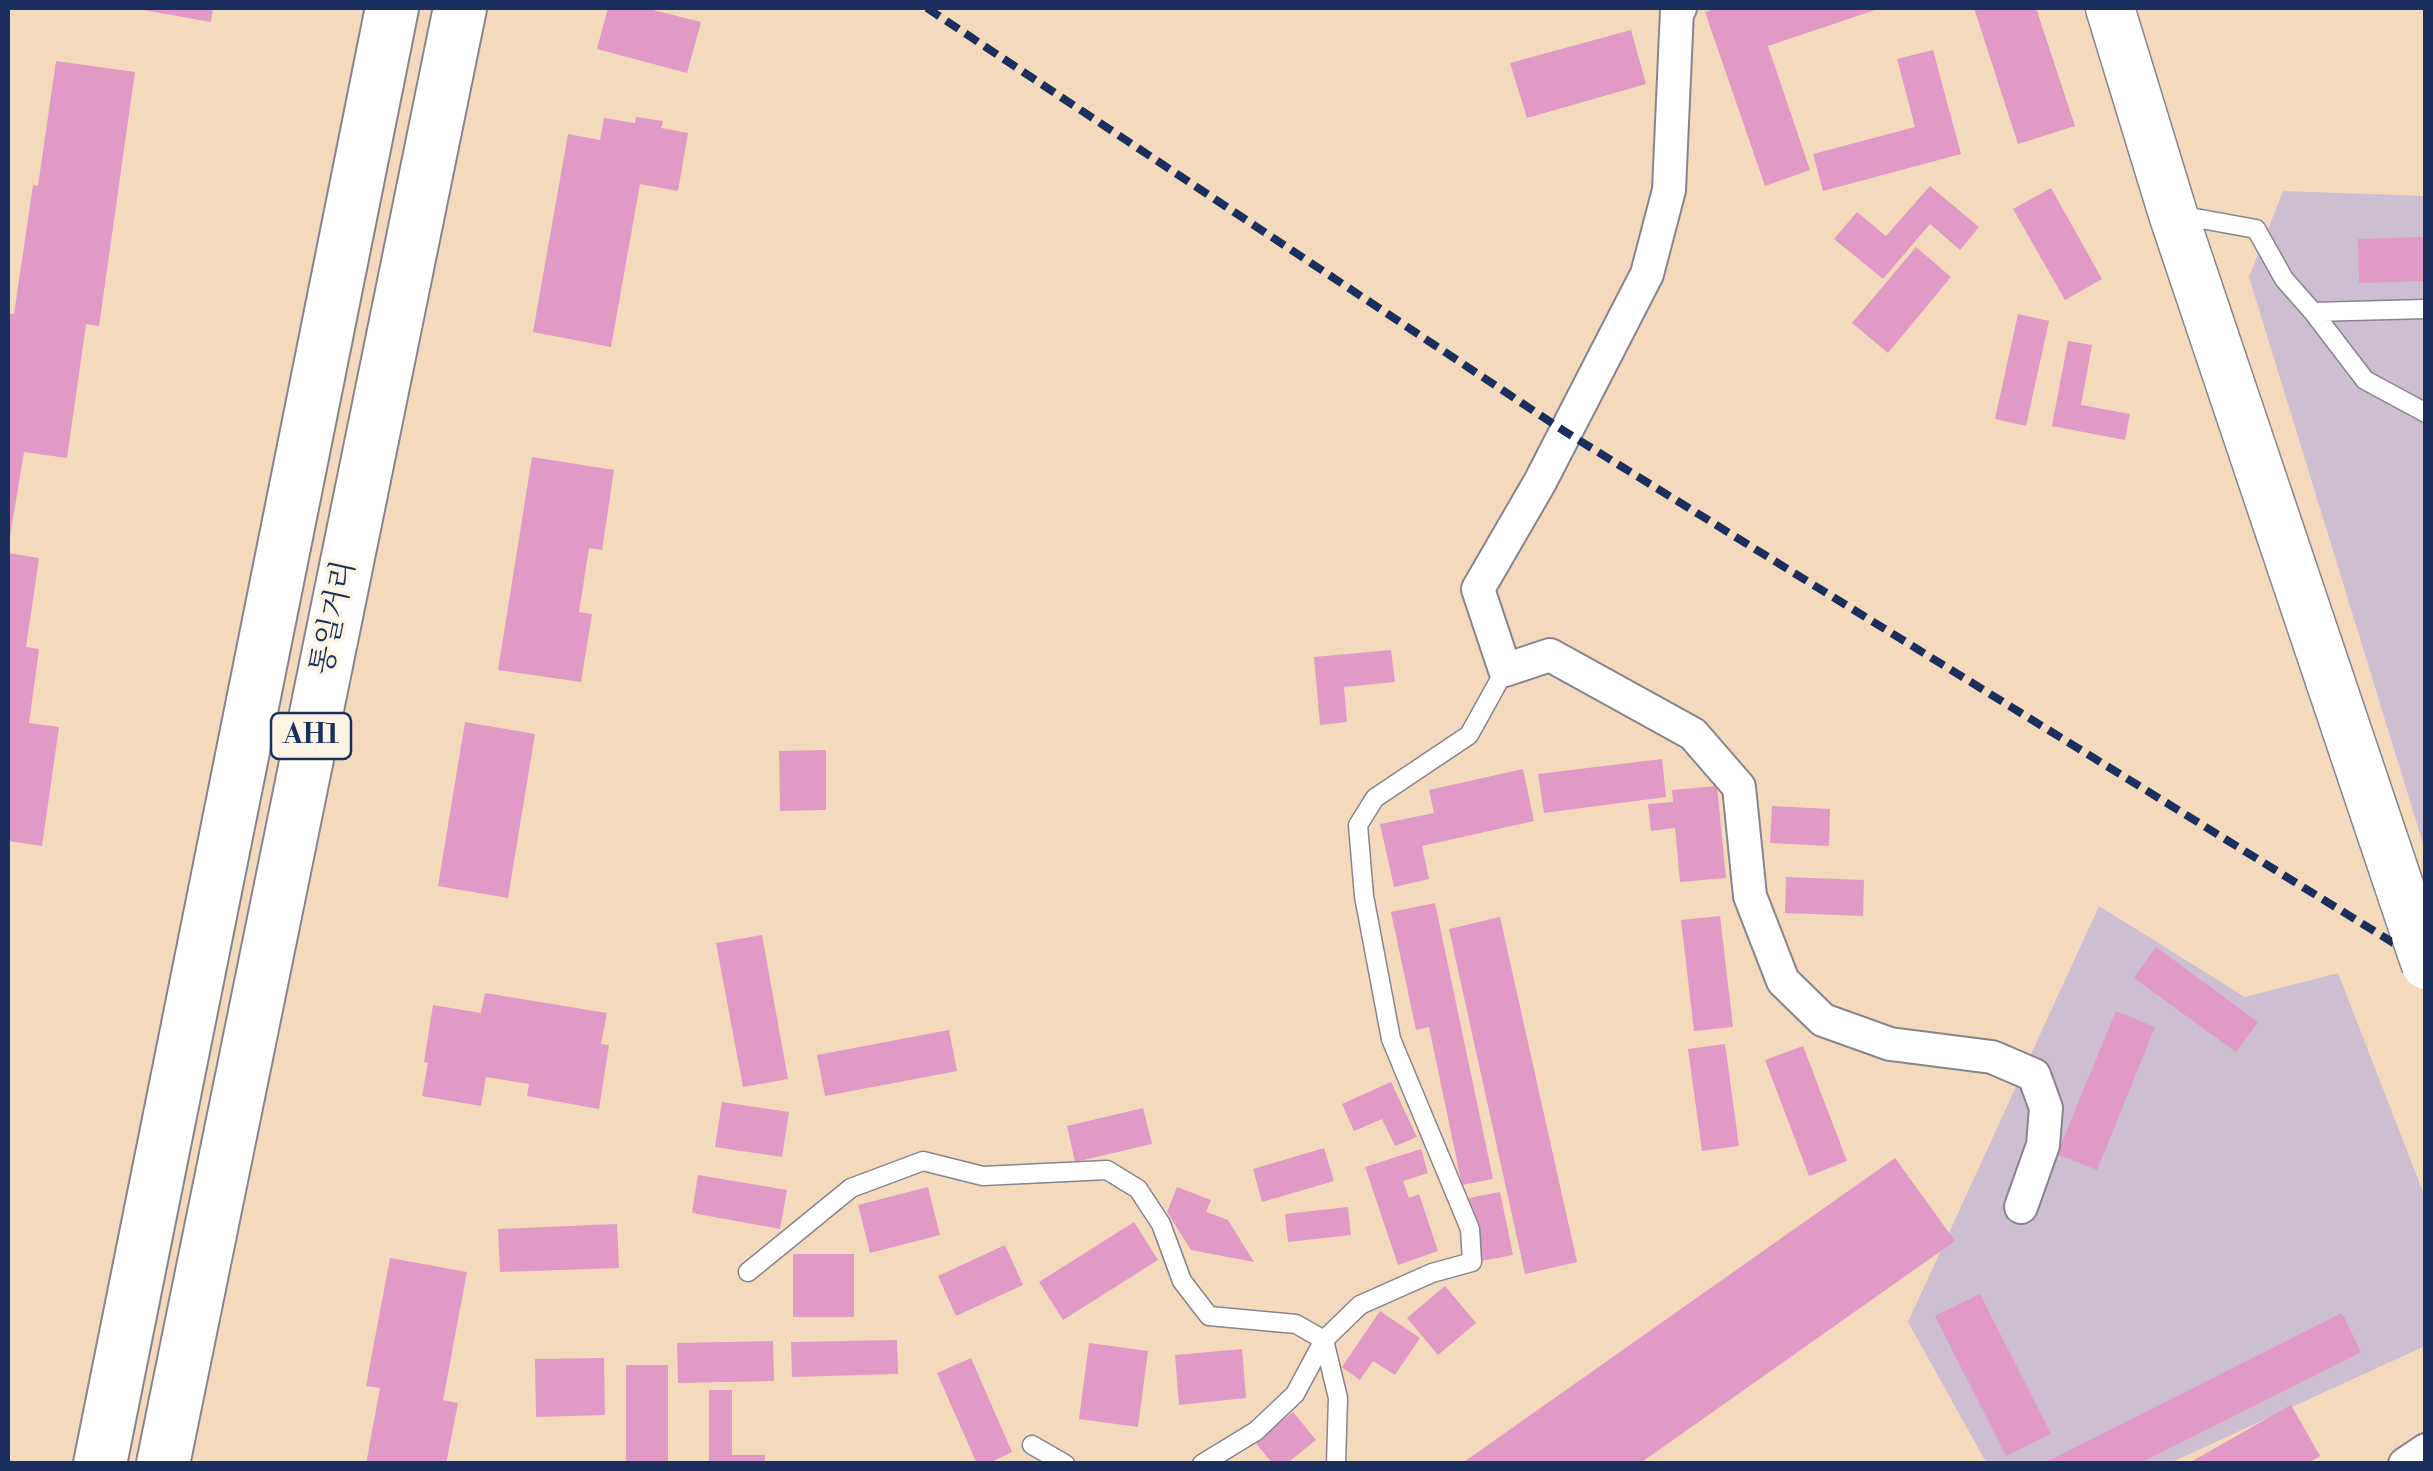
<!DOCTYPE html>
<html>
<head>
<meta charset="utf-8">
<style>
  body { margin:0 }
  #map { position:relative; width:2433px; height:1471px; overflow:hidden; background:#f4dabd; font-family:"Libre Bodoni",serif }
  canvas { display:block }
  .frame { position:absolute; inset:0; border:10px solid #1b2f5e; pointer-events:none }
</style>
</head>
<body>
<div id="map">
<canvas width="2433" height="1471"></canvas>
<div class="frame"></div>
</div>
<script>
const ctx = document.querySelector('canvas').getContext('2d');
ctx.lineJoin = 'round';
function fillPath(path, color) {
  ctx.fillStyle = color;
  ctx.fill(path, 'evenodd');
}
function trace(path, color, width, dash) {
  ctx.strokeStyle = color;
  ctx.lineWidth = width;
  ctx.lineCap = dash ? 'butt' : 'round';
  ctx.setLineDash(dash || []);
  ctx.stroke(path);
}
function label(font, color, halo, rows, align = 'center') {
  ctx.font = font + ' "Libre Bodoni","Noto Serif KR",serif';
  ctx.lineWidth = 8;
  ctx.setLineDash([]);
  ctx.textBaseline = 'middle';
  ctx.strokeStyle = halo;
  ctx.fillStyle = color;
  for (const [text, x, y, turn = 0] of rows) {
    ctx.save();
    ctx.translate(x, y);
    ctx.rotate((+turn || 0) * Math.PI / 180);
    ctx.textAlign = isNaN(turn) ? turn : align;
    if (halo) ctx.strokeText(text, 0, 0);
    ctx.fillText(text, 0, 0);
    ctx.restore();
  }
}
fillPath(new Path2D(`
  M2283 191 2425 196V850L2249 277Z
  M2099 906 2245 997 2338 973 2425 1197V1346L2170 1463 1987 1464 1908 1322Z`), '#cdbed2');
fillPath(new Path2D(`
  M132 8H213L211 22Z
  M608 8H645L701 22 687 73 597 49Z
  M1719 8H1881L1768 46 1810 170 1765 186 1705 12Z
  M1974 8H2036L2075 126 2018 144Z
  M1631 30 1646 84 1527 118 1510 63Z
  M1933 50 1961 154 1823 191 1813 154 1915 127 1897 59Z
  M56 61 135 72 99 326 86 324 67 458 24 452 8 548V313L14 314 33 185 38 186Z
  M636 117 663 121 661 128 688 133 678 191 640 184 611 347 533 332 568 134 600 140 604 118 635 123Z
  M1930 186 1979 227 1960 250 1930 224 1883 279 1834 239 1857 212 1886 236Z
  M2051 188 2102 279 2065 300 2013 209Z
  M2426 237V281L2359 283 2358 239Z
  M1916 247 1951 277 1888 353 1852 323Z
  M2018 314 2049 321 2026 426 1995 419Z
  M2068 341 2092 345 2081 405 2130 414 2125 440 2052 426Z
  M532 457 614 470 602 550 589 548 579 612 592 614 581 682 498 670Z
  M8 553 39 558 26 647 39 649 29 723 59 727 42 846 8 841Z
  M1391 650 1395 682 1344 687 1347 722 1320 725 1314 657Z
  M465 722 535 734 508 898 438 886Z
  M826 750V810L780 811 779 751Z
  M1662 759 1666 797 1544 813 1538 774Z
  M1523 769 1534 821 1422 846 1429 879 1394 887 1380 824 1434 813 1429 790Z
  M1717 786 1726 878 1680 882 1675 828 1651 831 1648 804 1673 802 1672 790Z
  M1772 806 1830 809 1829 846 1770 843Z
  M1786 877 1864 880 1863 916 1785 913Z
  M1435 903 1493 1179 1462 1185 1429 1027 1416 1030 1391 912Z
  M1720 916 1733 1027 1694 1031 1681 920Z
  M1500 917 1577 1262 1525 1274 1449 929Z
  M762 935 788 1079 743 1087 716 943Z
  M2156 947 2258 1022 2236 1052 2134 978Z
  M485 993 607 1013 601 1044 609 1045 599 1109 527 1096 529 1084 486 1077 481 1106 422 1096 428 1063 424 1062 433 1005 481 1013Z
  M2116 1011 2155 1027 2097 1170 2057 1154Z
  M949 1030 957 1071 825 1096 817 1055Z
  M1725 1044 1739 1146 1702 1151 1688 1049Z
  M1803 1046 1847 1161 1809 1176 1765 1060Z
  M1391 1082 1417 1137 1395 1146 1382 1119 1354 1131 1342 1104Z
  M722 1102 789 1112 782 1157 715 1147Z
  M1143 1108 1152 1144 1075 1162 1067 1126Z
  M1324 1148 1334 1181 1262 1202 1253 1169Z
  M1421 1149 1428 1173 1403 1181 1409 1198 1419 1194 1438 1251 1398 1265 1365 1167Z
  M1895 1158 1955 1241 1639 1464H1461Z
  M698 1175 787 1190 780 1229 692 1213Z
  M928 1187 940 1235 870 1253 858 1205Z
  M1177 1187 1211 1200 1206 1212 1228 1220 1254 1262 1191 1250 1167 1212Z
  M1500 1192 1513 1255 1481 1261 1469 1198Z
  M1348 1207 1351 1235 1288 1242 1285 1214Z
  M1134 1222 1158 1260 1063 1320 1039 1282Z
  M617 1224 619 1268 500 1272 498 1229Z
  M1005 1245 1023 1285 956 1316 938 1276Z
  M793 1254H854V1317H793Z
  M390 1258 467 1272 443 1400 458 1403 446 1464H366L380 1388 366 1386Z
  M1445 1286 1476 1323 1438 1355 1407 1318Z
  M1980 1294 2051 1434 2006 1456 1935 1316Z
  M1380 1311 1420 1338 1395 1375 1373 1361 1360 1380 1342 1367Z
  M2342 1313 2361 1352 2138 1464H2042Z
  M897 1340 898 1374 792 1377 791 1342Z
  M773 1341 774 1381 678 1383 677 1343Z
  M1089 1343 1148 1351 1138 1427 1079 1419Z
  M1242 1349 1246 1398 1179 1405 1175 1355Z
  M604 1358 605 1415 536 1417 535 1359Z
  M971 1358 1012 1452 987 1464H977L937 1373Z
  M626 1365H668V1464H626Z
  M709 1390H732V1455H765V1464H709Z
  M2291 1405 2320 1456 2307 1464H2187Z
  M1293 1412 1316 1440 1286 1464H1273L1255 1442Z`), '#e199c6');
const lane = new Path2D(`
  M2179 215 2256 229 2284 279 2313 312 2426 309
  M2313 312 2365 380 2426 413
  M748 1272 851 1188 923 1161 983 1176 1107 1170 1138 1189 1161 1224 1182 1281 1209 1316 1296 1324 1324 1340 1338 1398 1336 1464
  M1032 1445 1065 1464
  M1202 1464 1256 1431 1295 1394 1324 1340 1360 1305 1432 1273 1472 1262 1470 1229 1391 1039 1364 896 1358 825 1375 798 1469 735 1505 670`);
const street = new Path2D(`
  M1680 8 1677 10 1669 190 1647 274 1540 482 1478 589 1505 670 1550 655 1693 734 1739 787 1750 896 1783 981 1823 1020 1890 1044 1992 1057 2034 1075 2046 1108 2043 1145 2021 1207
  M2405 1464 2426 1450`);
const secondary = new Path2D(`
  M2110 8 2173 214 2416 936`);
const primary = new Path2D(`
  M100 1464 392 8
  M163 1464 460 8`);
trace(lane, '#88848e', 21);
trace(street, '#88848e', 36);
trace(secondary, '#88848e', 51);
trace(primary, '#88848e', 56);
trace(lane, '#fff', 18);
trace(street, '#fff', 32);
trace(secondary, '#fff', 48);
trace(primary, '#fff', 52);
trace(new Path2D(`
  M927 8 1564 431 2426 963`), '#1b2f5e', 8, [15, 8]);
const secondaryBridge = new Path2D(`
  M2416 936 2426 965`);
trace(secondaryBridge, '#88848e', 51, []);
trace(secondaryBridge, '#fff', 48);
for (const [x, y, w] of [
  [311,736,80]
]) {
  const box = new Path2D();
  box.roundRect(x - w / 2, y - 23, w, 46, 8);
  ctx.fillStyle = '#fcf5e5';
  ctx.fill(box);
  trace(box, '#1b2f5e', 2.5);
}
label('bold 28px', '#1b2f5e', null, [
  ["AH1",311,736]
]);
label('30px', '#1b2f5e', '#fcf5e5', [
  ["통일거리",335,618,-78]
]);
</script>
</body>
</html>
